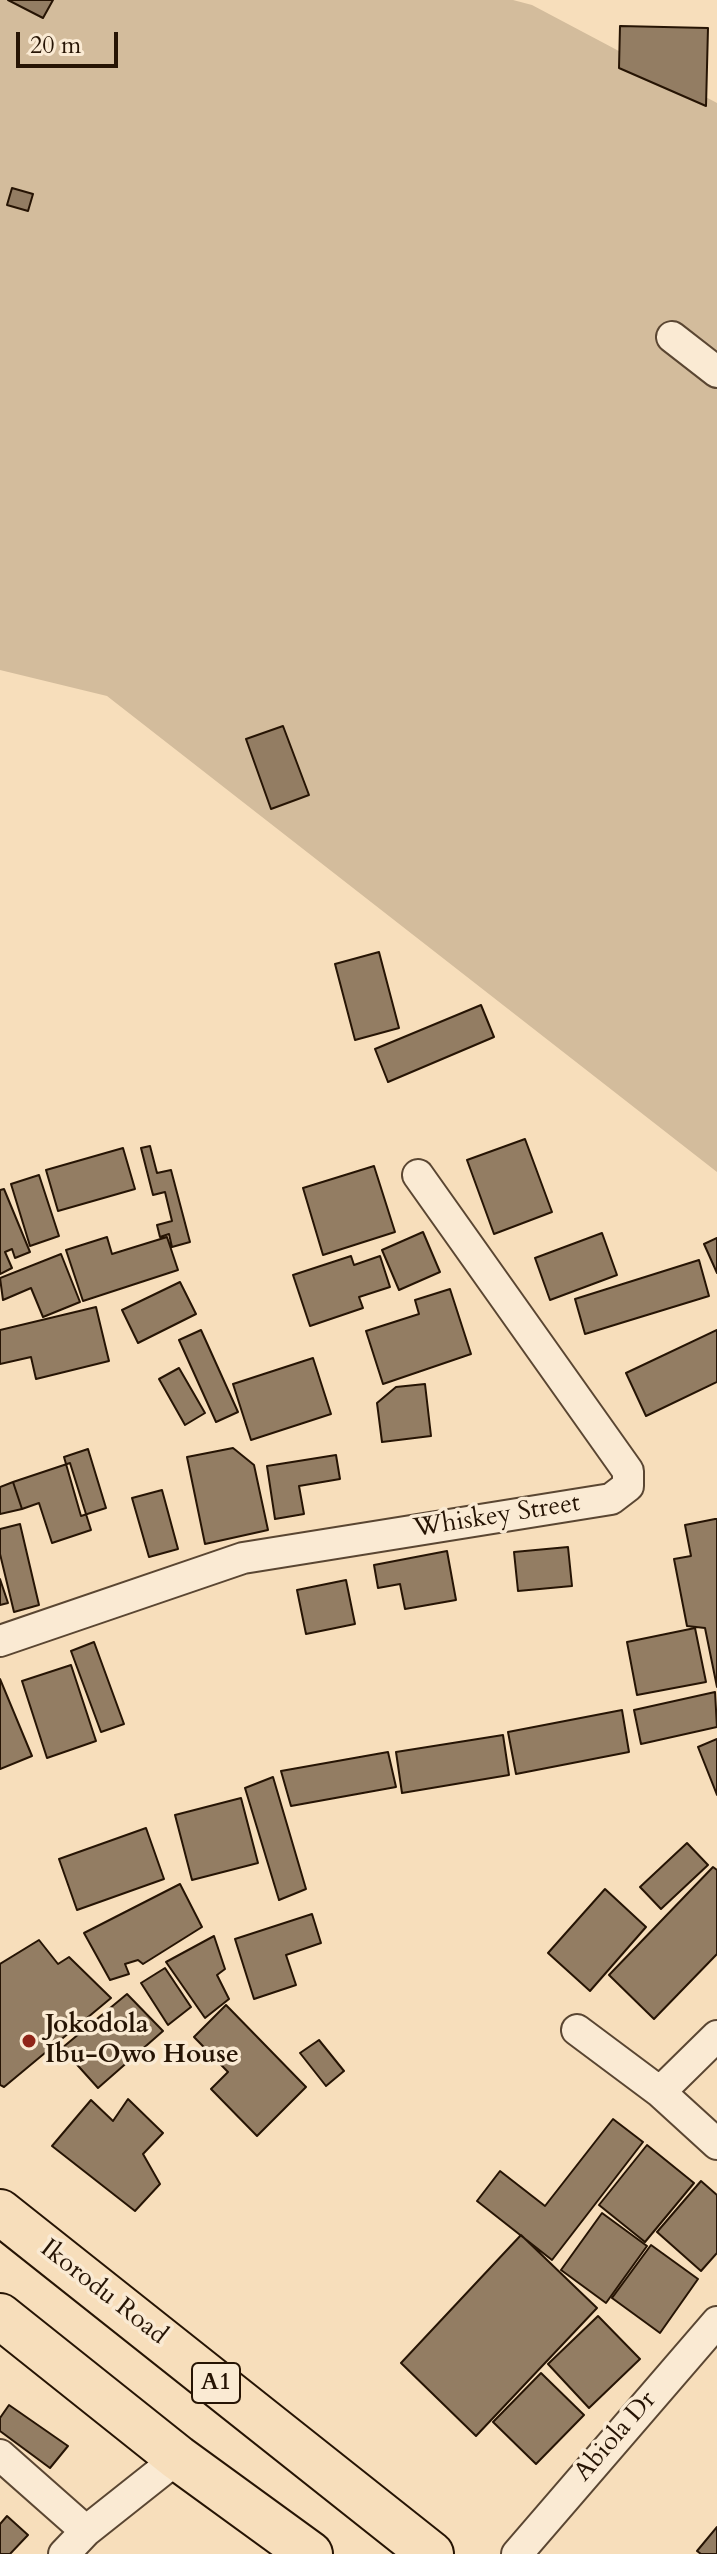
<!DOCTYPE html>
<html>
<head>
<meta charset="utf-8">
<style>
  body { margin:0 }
  #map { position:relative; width:717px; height:2554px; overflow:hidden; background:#f7debb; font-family:Cardo,serif }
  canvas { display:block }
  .scale { position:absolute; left:16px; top:32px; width:102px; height:36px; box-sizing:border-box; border:4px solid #261404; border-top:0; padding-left:10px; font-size:24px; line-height:28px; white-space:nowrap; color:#261404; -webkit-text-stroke:6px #faead3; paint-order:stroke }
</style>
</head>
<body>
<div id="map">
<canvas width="717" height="2554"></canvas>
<div class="scale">20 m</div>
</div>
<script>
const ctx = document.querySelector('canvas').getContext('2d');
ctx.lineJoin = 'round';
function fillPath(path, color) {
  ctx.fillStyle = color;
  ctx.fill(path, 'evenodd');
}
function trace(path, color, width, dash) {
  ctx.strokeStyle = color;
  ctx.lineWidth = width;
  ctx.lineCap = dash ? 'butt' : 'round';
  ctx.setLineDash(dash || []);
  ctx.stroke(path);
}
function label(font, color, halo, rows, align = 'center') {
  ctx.font = font + ' Cardo,serif';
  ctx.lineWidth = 7;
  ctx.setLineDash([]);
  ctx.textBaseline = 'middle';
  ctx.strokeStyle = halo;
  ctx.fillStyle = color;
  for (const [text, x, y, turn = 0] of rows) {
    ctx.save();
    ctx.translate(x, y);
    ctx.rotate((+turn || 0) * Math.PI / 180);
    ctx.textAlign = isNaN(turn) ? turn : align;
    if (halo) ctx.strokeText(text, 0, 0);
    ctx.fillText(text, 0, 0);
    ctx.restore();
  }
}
fillPath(new Path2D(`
  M0 0H513L532 5 717 103V1172L107 696 0 670Z`), '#d3bc9c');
const building = new Path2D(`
  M8 0H53L43 18Z
  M620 26 708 28 706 106 619 68Z
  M12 188 33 194 28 211 7 205Z
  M283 726 309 795 271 809 246 739Z
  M379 952 399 1028 355 1040 335 964Z
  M481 1005 494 1037 388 1082 375 1049Z
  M525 1139 552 1212 494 1234 467 1160Z
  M150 1146 157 1173 171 1170 190 1242 172 1247 169 1234 160 1237 157 1225 172 1221 165 1192 153 1195 141 1148Z
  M123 1148 135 1189 58 1211 46 1170Z
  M374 1166 395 1232 323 1255 303 1188Z
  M39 1175 59 1236 30 1246 11 1184Z
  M4 1189 30 1252 15 1258 12 1249 5 1252 12 1268 0 1274V1190Z
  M423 1232 440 1272 399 1290 382 1250Z
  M602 1233 617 1275 550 1300 535 1258Z
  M107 1237 112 1254 167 1237 178 1270 83 1301 66 1250Z
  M717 1238V1273L704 1244Z
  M61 1254 80 1302 43 1317 31 1288 3 1300 0 1278Z
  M351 1256 354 1265 380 1256 390 1287 359 1297 363 1308 310 1326 293 1275Z
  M699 1260 709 1296 585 1334 575 1299Z
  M180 1282 196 1314 138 1343 122 1310Z
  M450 1289 471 1354 383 1384 366 1331 419 1314 415 1300Z
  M96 1307 109 1361 36 1379 31 1357 0 1364V1330Z
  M201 1330 238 1412 216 1422 179 1340Z
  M717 1330V1382L646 1416 626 1373Z
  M313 1358 331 1414 251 1440 233 1384Z
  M179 1368 205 1413 185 1425 159 1379Z
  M425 1384 431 1436 382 1442 377 1403 396 1387Z
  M233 1448 254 1465 268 1530 205 1544 187 1457Z
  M88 1449 106 1508 81 1516 64 1457Z
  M336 1455 340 1479 299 1486 304 1514 275 1519 267 1466Z
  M70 1463 91 1530 52 1543 39 1503 22 1509 13 1482Z
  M13 1482 22 1509 0 1514V1487Z
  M162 1490 178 1549 149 1557 132 1498Z
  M715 1519H717V1687L705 1628 687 1626 674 1559 691 1556 685 1525Z
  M20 1524 39 1605 14 1612 0 1554V1529Z
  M568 1547 572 1586 518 1591 514 1552Z
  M447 1551 456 1600 405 1609 400 1584 378 1588 374 1565Z
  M0 1579 8 1603 0 1605Z
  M346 1580 355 1624 306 1634 297 1590Z
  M695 1628 706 1682 637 1695 627 1642Z
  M94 1642 124 1724 101 1732 71 1651Z
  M71 1665 96 1741 47 1758 22 1681Z
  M0 1679 32 1756 0 1769Z
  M715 1692 717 1727 641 1744 634 1710Z
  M622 1710 629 1752 516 1774 508 1732Z
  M503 1735 509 1775 402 1793 396 1752Z
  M717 1739V1795L698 1747Z
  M388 1752 396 1787 291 1806 281 1771Z
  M273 1777 306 1889 279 1900 245 1788Z
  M241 1798 258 1863 192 1880 175 1815Z
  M146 1828 164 1879 77 1910 59 1859Z
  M687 1843 708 1865 661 1909 640 1887Z
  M713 1867 717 1870V1954L654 2019 609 1975Z
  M180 1884 202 1927 143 1964 138 1960 125 1964 129 1974 110 1980 84 1933Z
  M605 1889 646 1927 590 1991 548 1953Z
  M312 1914 321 1943 286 1955 296 1985 254 1999 235 1939Z
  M214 1936 225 1969 217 1975 229 1999 205 2018 166 1962Z
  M39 1940 58 1964 69 1957 111 1998 4 2087 0 2085V1964Z
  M165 1968 191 2007 168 2025 141 1983Z
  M127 1994 163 2031 98 2088 62 2048Z
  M226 2005 306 2087 257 2136 211 2089 228 2072 194 2037Z
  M319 2040 344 2071 326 2086 300 2053Z
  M128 2099 163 2133 143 2154 160 2184 135 2211 52 2146 91 2100 113 2121Z
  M613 2119 643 2142 552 2260 477 2201 500 2171 545 2206Z
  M647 2145 694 2183 645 2242 599 2205Z
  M701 2181 717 2195V2253L701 2271 657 2232Z
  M602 2213 647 2246 606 2303 561 2270Z
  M521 2235 597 2308 476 2436 401 2363Z
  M651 2245 698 2279 660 2333 612 2298Z
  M598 2316 640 2359 589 2408 548 2364Z
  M541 2373 584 2415 536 2464 493 2422Z
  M9 2405 68 2446 50 2468 0 2431V2418Z
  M7 2516 28 2535 10 2554H0V2524Z
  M717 2527V2554H701L697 2551Z`);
fillPath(building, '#937d63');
trace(building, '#261404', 2);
const street = new Path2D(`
  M672 337 717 372
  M0 1641 243 1558 611 1499 628 1486V1471L418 1175
  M577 2030 660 2092 717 2144
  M660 2092 717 2036
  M0 2455 86 2531
  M64 2554 86 2531 178 2458
  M517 2554 717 2322`);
const highway = new Path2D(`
  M0 2212 431 2554
  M0 2316 178 2458 310 2554`);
trace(street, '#5a4632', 34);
trace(highway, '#261404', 48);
trace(street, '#faead3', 30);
trace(highway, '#f7debb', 44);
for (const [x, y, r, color] of [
  [29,2041,8,"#8f2418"]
]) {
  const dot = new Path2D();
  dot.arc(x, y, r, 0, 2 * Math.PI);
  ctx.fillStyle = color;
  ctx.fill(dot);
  trace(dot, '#faead3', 3);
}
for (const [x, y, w] of [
  [216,2383,48]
]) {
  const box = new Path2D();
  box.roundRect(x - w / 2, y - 20, w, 40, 6);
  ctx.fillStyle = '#faead3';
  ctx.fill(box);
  trace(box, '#261404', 2);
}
label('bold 24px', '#261404', null, [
  ["A1",216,2383]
]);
label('26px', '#261404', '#faead3', [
  ["Whiskey Street",497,1517,-9],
  ["Ikorodu Road",103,2293,38],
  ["Abiola Dr",616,2437,-49]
]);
label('bold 26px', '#261404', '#faead3', [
  ["Jokodola",45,2026],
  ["Ibu-Owo House",45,2056]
], 'left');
</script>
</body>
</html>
